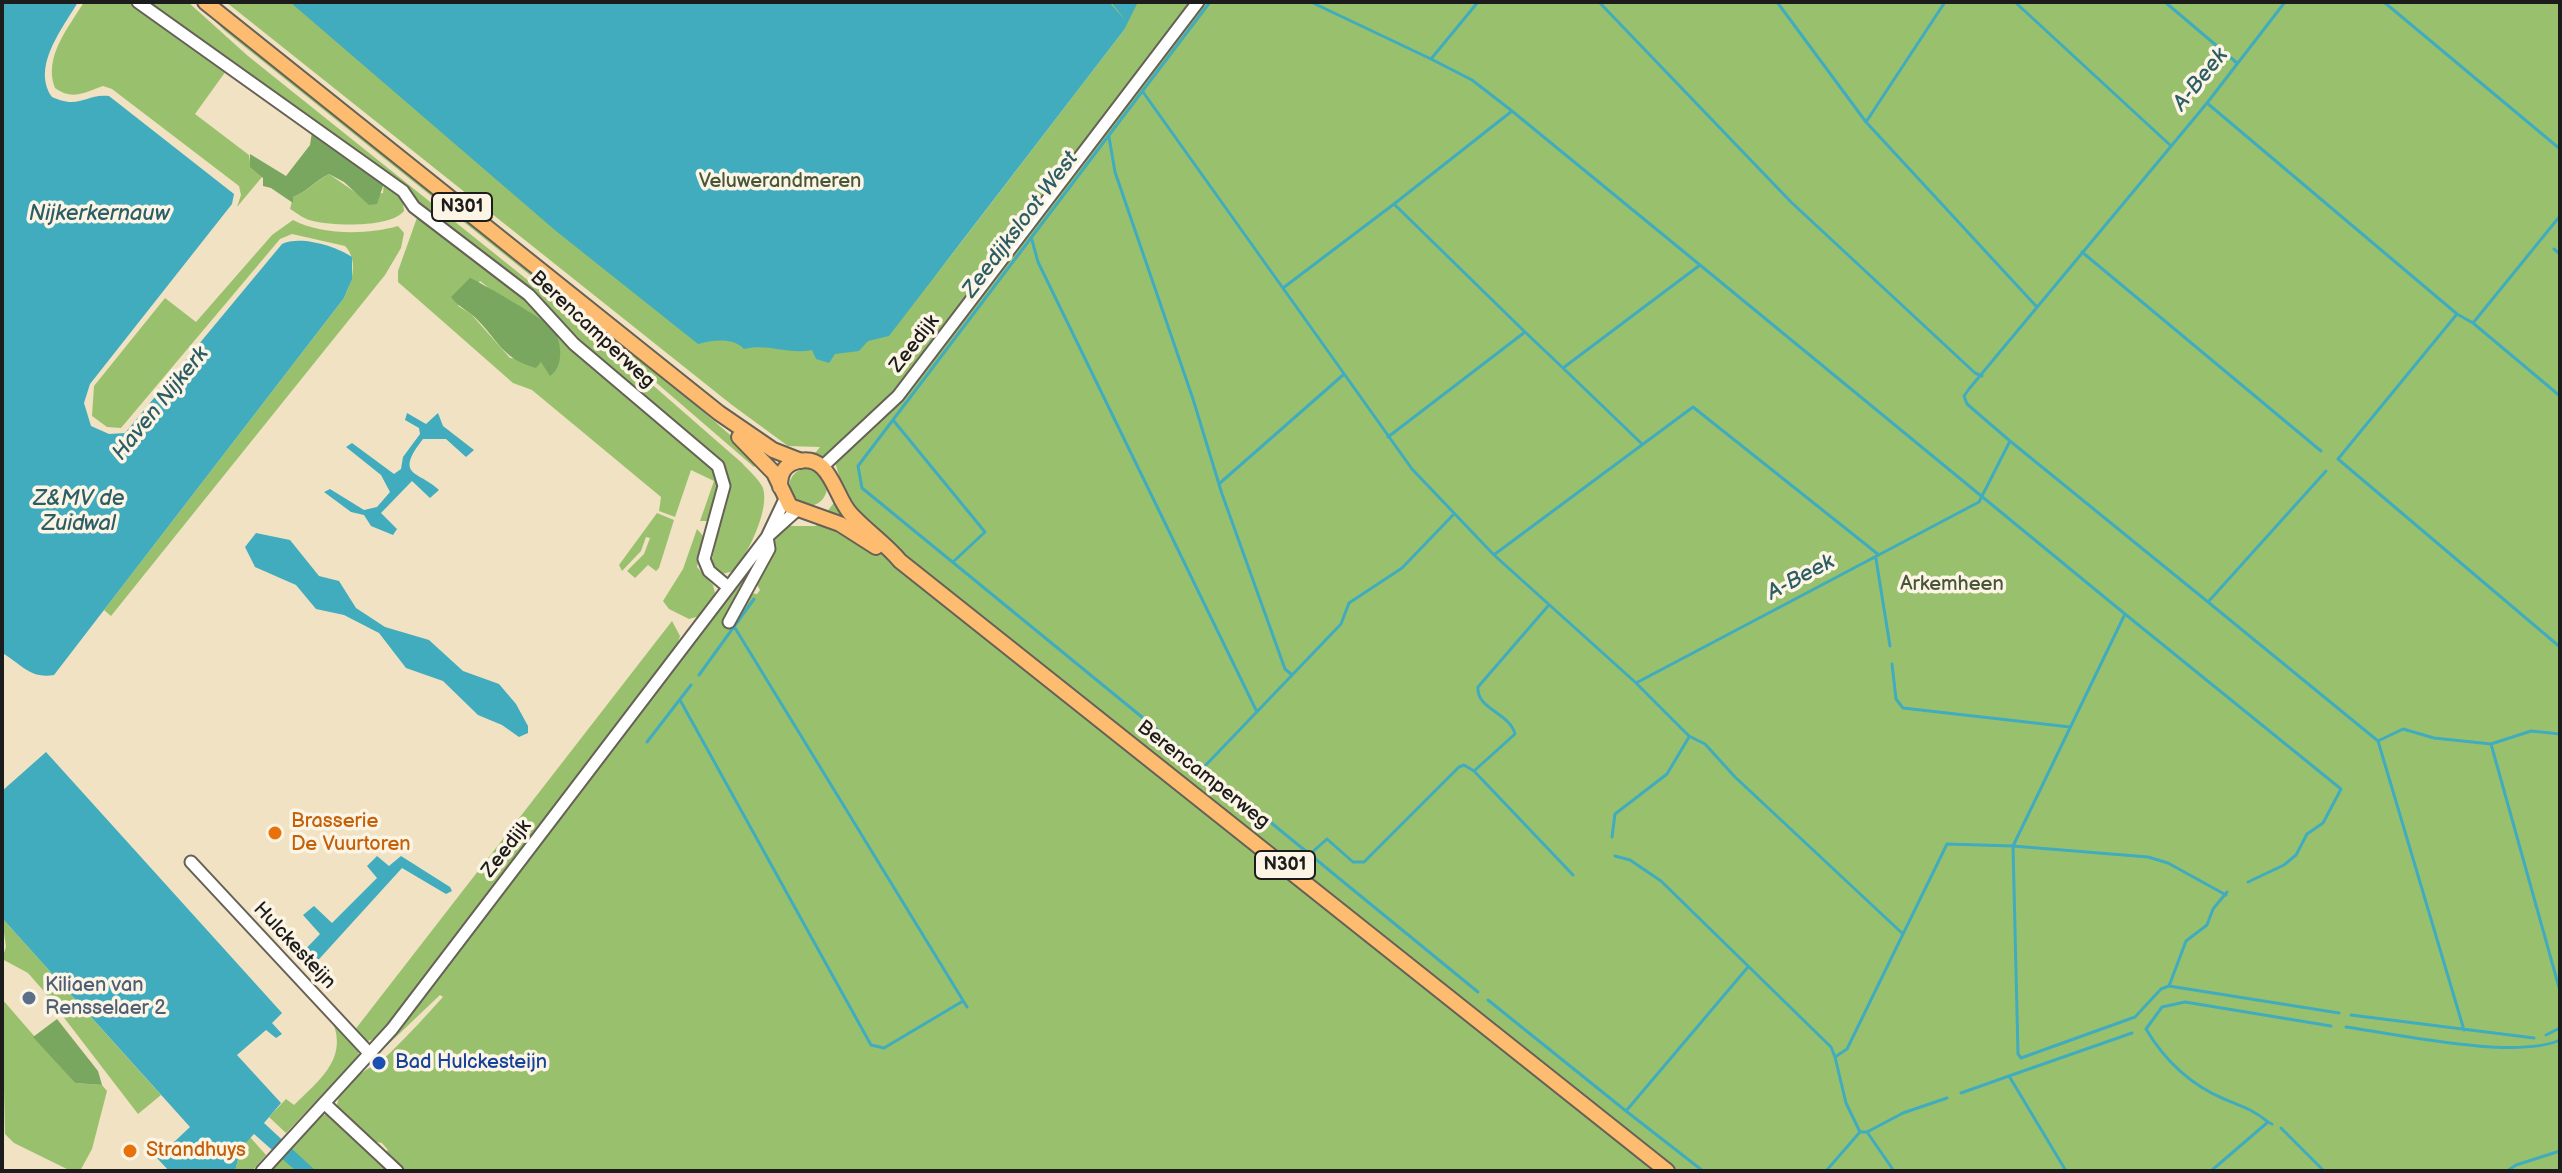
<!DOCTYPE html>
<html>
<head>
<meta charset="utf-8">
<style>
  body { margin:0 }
  #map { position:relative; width:2562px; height:1173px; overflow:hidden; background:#f0e2c3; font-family:"Balsamiq Sans",sans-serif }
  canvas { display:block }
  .frame { position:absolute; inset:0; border:4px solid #1c1c1c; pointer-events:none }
</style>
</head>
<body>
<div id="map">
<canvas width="2562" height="1173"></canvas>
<div class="frame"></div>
</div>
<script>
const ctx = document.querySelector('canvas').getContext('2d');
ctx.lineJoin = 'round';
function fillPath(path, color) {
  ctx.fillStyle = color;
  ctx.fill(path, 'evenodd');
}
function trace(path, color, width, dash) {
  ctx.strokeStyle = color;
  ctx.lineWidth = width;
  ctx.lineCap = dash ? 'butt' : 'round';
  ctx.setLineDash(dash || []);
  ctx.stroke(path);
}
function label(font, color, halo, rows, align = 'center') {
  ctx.font = font + ' "Balsamiq Sans",sans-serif';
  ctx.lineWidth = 7;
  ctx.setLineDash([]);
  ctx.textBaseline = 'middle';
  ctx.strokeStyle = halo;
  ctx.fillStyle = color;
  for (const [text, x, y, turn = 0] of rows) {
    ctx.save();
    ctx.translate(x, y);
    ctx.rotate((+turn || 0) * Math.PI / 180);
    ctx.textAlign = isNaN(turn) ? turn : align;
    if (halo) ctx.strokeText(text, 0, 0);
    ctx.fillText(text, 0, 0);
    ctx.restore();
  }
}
fillPath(new Path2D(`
  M84 2H133L226 71 195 114 249 155 250 162 262 177 237 207 241 195 239 186 112 89 103 86C85 92 73 101 55 88 43 57 69 27 84 2Z
  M141 2H188L248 56 585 326 742 463C749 471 759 479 763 488 770 510 747 555 734 571L722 574 711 564 729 484 728 474 721 464C657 413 601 361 544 304L417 205 406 188Z
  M226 2H2560V1171H269L322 1114 332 1116 379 1159 388 1150 382 1143 370 1141 337 1109C337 1079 373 1070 391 1052 409 1034 426 1016 443 997L440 995 380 1052 762 549 750 593 757 594 760 590 756 583 777 533 784 526H816L843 491 836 465 821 456 798 453 816 452 820 447 788 446 732 405ZM1129 16 1124 30 933 279Z
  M200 6 691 401 759 460 754 467 550 291 225 31Z
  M329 174 362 197 383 193 384 183 402 195 404 211C390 228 334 226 313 221 305 220 297 213 290 209L293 197C307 192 316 181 329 174Z
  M418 215 527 298 572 347 712 467 719 483 710 521H700L714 481 691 470 675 517 659 511 661 497 532 390 513 383 398 282V271ZM480 281 502 298 548 323 558 347 541 361 510 358 471 314 458 306Z
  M293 220C321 235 367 235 398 226L404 233 401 248 385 275 111 616 104 610 344 298C352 281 359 261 345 246L292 234 280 239 121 428 107 427 92 416 94 386 165 298 196 322 272 235Z
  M789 487a19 19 0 1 1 38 0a19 19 0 1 1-38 0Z
  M657 513 674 520 659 568 656 571 648 565 635 578 627 571 644 554 650 538 646 537 641 551 622 571 619 565Z
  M697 529 704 537 697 567 713 585 715 593 700 616 689 619 669 609 663 601 683 569Z
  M672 621 680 636 676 649 419 988 380 1036 366 1042 354 1031Z
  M2 918 161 1095 138 1114 42 989 28 973 2 959 6 947Z
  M2 999 75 1083 102 1085 107 1091 92 1149 80 1171H71L14 1143 5 1134Z
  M333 1023 357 1046 359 1056 286 1133 269 1117 286 1099 294 1105C317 1082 348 1060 333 1023Z
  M250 1137 266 1155 252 1171H235L241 1148Z`), '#99c16d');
fillPath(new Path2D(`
  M312 132 384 183 377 204 369 205 344 182 329 174C315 181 307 192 293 197V203L271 188 263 186V178L250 167V154L286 176 310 145Z
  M470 278C477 280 546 321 551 326 562 338 565 367 550 376L541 362 536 368C499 358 497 336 471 314 463 308 457 305 451 297Z
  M57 1019 98 1071 102 1085 75 1083 33 1037Z`), '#7aa760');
fillPath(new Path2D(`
  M2 2H78C63 28 31 67 52 97 80 110 86 93 109 96L234 194 232 204 90 384 84 403 91 426 109 434 125 433 282 244C300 235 336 246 352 257V279L344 298 54 675C29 679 22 664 2 653Z
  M290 2H1109L1126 21 1111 2H1138L1124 30 889 336 868 341 859 351 835 354 829 363 816 359 812 350C789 355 767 343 744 349 733 337 712 340 698 344L556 231Z
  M407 413 426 424 438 413 443 426 474 450 466 457 446 439H423C393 477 420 471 439 490L430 498 412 481 381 513 397 529 393 535 371 526 364 515 351 512 324 492 330 489 364 510 377 507 390 492 381 475 346 447 352 443 394 474 401 469 403 457 420 434 419 428 405 420Z
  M256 533 290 540 319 576 339 581 356 608 385 627 429 640 463 671 499 684 516 704 528 726V733L519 737 502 725 478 715 443 681 406 668 379 633 344 615 316 609 296 585 255 567 245 547Z
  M46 752 282 1013 272 1023 282 1034 276 1038 266 1030 237 1055 281 1103 264 1123 316 1171H296L254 1134 241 1148 235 1171H169L157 1158 190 1127 2 918V791Z
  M377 856 389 866 401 856 450 887 452 891 446 894 402 868 311 968 298 957 320 934 303 915 314 906 332 923 377 878 367 866Z`), '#40acbe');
trace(new Path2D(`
  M1210 2 858 466 862 488 1478 992
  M1311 2 1431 59
  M1478 2 1431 59 1472 80 1512 111
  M1599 2 1791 202 1975 373 1982 376
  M1777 2 1866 122 2036 306
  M2015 2 2170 145
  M2165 2 2237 63
  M2384 2 2560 149
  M1143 92 1412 469 1494 555 1635 682
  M2207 103 2457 314
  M1866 122 1945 2
  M1109 137 1115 172 1193 399 1222 494 1285 669 1291 674
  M1394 204 1512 111 1700 265 1563 368 1525 332
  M2560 216 2473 323 2457 314 2338 459 2560 647
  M1032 240 1038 262 1256 710
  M2554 249 2560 254
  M2082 252 2321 451
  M1700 265 2125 614
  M1283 288 1394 204 1525 332 1388 437
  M2473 323 2560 396
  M1563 368 1641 443
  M893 420 985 532 954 561
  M2010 441 2208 602
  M2326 471 2208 602 2378 741 2403 729 2434 738 2491 744 2531 731 2560 734
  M1220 483 1343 375
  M1495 554 1693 407 1879 555
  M1876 559 1890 646
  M735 628 967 1007
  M1892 664 1896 699 1903 708 2070 727
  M699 675 754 599
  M680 700 871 1045 884 1048 963 1001
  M2378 741 2464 1030
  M647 742 691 685
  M2491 744 2560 991
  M1203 768 1341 624 1349 603 1402 568 1453 515
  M1474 771 1573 875
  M1612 837 1615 814 1667 774 1689 737
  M1308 856 1327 839 1353 862H1364L1459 767 1464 765 1474 771 1515 734C1510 713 1476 709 1478 687L1548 606
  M1615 856 1630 860 1661 881 1831 1047 1835 1057
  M2227 892 2213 909 2207 925 2186 941 2169 986 2339 1013
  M1903 934 1947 844 2013 846 2125 614 2341 789 2323 823 2307 834 2296 855 2284 865 2248 882
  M2169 986 2161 989 2135 1017 2021 1058 2018 1054 2013 846 2148 857 2168 863 2226 895
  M1488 1000 1626 1111
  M2351 1015 2534 1038
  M2346 1027C2396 1034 2516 1060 2560 1040
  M2546 1035 2560 1028
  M1961 1093 2009 1076
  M2268 1122C2254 1110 2241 1106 2224 1099 2189 1084 2165 1061 2146 1029L2162 1007 2185 1002 2331 1026
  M2281 1128 2324 1171
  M1860 1132H1867L1894 1171
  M1867 1132 1903 1113 1947 1098
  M1703 1171 1626 1111 1748 967
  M1826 1171 1860 1132 1846 1103 1835 1057 1847 1049 1903 934 1735 777 1705 744 1689 736 1636 683 1979 502 2010 441 1967 404 1964 396 1969 389 2207 103 2285 2
  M2066 1171 2009 1076 2132 1033
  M2211 1171 2268 1122 2272 1124
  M2507 1171 2516 1165 2560 1151`), '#40acbe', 3);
const minor = new Path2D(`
  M138 2 403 191 414 207 529 295 574 344 718 466 724 486 704 559 709 571 728 587
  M822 467 898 396 1198 2
  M729 622 769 549 767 537 785 499
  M191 862 370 1054
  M324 1103 397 1171
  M262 1171 392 1029 767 537 797 510`);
const major = new Path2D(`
  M205 2 719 413 773 450 801 461
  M739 437 774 473 790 506 840 524 876 547
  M780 487C780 475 783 466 795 462 830 451 834 495 850 513 865 530 885 543 900 561L1667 1171`);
trace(minor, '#666156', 15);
trace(major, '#666156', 18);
trace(minor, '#fff', 11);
trace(major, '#fdbc6f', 14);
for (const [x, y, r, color] of [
  [275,833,8,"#e8710a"],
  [29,998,8,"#5c6f8a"],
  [379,1063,8,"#1a4fb4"],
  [130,1151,8,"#e8710a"]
]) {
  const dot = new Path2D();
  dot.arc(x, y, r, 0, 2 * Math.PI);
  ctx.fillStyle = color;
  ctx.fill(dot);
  trace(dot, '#fcf5e5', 3);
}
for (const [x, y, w] of [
  [462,207,60],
  [1285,865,60]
]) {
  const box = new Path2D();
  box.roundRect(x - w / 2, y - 14, w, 28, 6);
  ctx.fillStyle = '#fcf5e5';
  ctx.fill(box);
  trace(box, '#1c1c1c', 2);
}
label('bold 18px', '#1c1c1c', null, [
  ["N301",462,207],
  ["N301",1285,865]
]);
label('20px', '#485638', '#fcf5e5', [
  ["Veluwerandmeren",780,182],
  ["Arkemheen",1952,585]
]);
label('20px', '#1c1c1c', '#fcf5e5', [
  ["Berencamperweg",592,330,43],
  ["Zeedijk",915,344,-52],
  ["Berencamperweg",1203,775,38],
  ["Zeedijk",507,849,-52],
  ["Hulckesteijn",294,946,47]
]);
label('20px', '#c56008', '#fcf5e5', [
  ["Brasserie",291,822],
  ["De Vuurtoren",291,845],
  ["Strandhuys",146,1151]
], 'left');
label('20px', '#4e5e75', '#fcf5e5', [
  ["Kiliaen van",45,986],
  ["Rensselaer 2",45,1009]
], 'left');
label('20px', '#164399', '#fcf5e5', [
  ["Bad Hulckesteijn",395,1063]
], 'left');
label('italic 22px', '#2c5d65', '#fcf5e5', [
  ["A-Beek",2201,80,-51],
  ["Nijkerkernauw",99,214],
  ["Zeedijksloot West",1021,225,-53],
  ["Haven Nijkerk",161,404,-51],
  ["Z&MV de",79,499],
  ["Zuidwal",79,524],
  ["A-Beek",1801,578,-28]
]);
</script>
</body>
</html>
